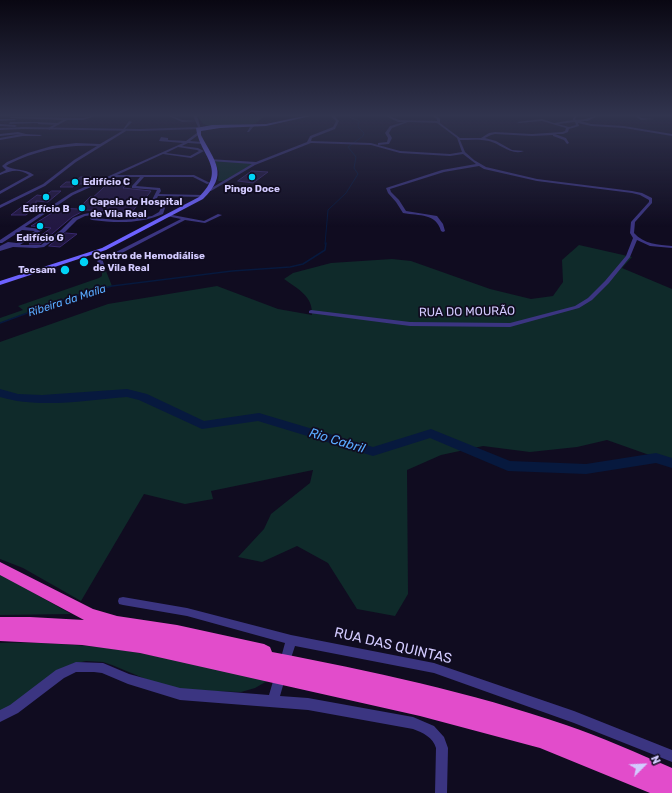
<!DOCTYPE html>
<html>
<head>
<meta charset="utf-8">
<style>
  body { margin:0 }
  #map { position:relative; width:672px; height:793px; overflow:hidden; background:#100c20; font-family:Rubik,sans-serif }
  canvas { display:block }
  .north { position:absolute; left:624px; top:745px; width:40px; height:40px; -webkit-text-stroke:3px #100c20; paint-order:stroke; rotate:66deg; font-size:11px; font-weight:700; line-height:16px; text-align:center; color:#d3cbff }
  .north::after { content:''; display:block; margin:auto; width:14px; height:18px; background:#d3cbff; clip-path:polygon(50% 0,100% 100%,50% 72%,0 100%) }
</style>
</head>
<body>
<div id="map">
<canvas width="672" height="793"></canvas>
<div class="north">N</div>
</div>
<script>
const ctx = document.querySelector('canvas').getContext('2d');
ctx.lineJoin = 'round';
function fillPath(path, color) {
  ctx.fillStyle = color;
  ctx.fill(path, 'evenodd');
}
function trace(path, color, width, dash) {
  ctx.strokeStyle = color;
  ctx.lineWidth = width;
  ctx.lineCap = dash ? 'butt' : 'round';
  ctx.setLineDash(dash || []);
  ctx.stroke(path);
}
function label(font, color, halo, rows, align = 'center') {
  ctx.font = font + ' Rubik,sans-serif';
  ctx.lineWidth = 3.5;
  ctx.setLineDash([]);
  ctx.textBaseline = 'middle';
  ctx.strokeStyle = halo;
  ctx.fillStyle = color;
  for (const [text, x, y, turn = 0] of rows) {
    ctx.save();
    ctx.translate(x, y);
    ctx.rotate((+turn || 0) * Math.PI / 180);
    ctx.textAlign = isNaN(turn) ? turn : align;
    if (halo) ctx.strokeText(text, 0, 0);
    ctx.fillText(text, 0, 0);
    ctx.restore();
  }
}
fillPath(new Path2D(`
  M198 116H262L263 117 256 123 252 124 210 126 203 124Z
  M214 160 255 163 223 181H218L219 172Z
  M579 245 632 257 622 268 672 289V463L607 440 577 447 530 452 483 446 441 455 407 470 408 594 395 616 357 609 328 563 297 546 262 562 238 557 264 529 271 514 310 483 313 470 211 491 213 499 185 504 144 494 81 601 23 568 0 559V342L108 304 217 286 278 309 312 315C313 296 298 289 284 279L293 273 331 263 392 259 411 261 490 289 531 299 553 296 563 282 562 260Z
  M106 271 112 286 71 297 0 323V318L23 310 18 306 99 278 102 276V272Z
  M0 574 71 614 0 615Z
  M0 643C36 642 72 644 107 648 162 655 215 669 269 680L255 688 241 692 182 690 148 680 112 665 103 662 86 661 72 664 0 714Z`), '#0f2a2a');
trace(new Path2D(`
  M325 244 328 210 346 193 358 174 354 168 356 157 348 147 363 136 364 133 358 127 359 121 347 116`), '#07193e', 1);
trace(new Path2D(`
  M0 323 71 297 112 286 232 271 290 267 303 264 325 250 326 243`), '#07193e', 1.5);
fillPath(new Path2D(`
  M0 389 18 394 42 395 127 389 147 394 204 421 259 413 373 447 431 429 510 461 586 464 656 453 672 458V468L656 463 586 474 508 471 430 438 373 456 258 421 202 429 139 400 127 397C86 400 40 409 0 397Z`), '#07193e');
const building = new Path2D(`
  M252 171 268 172 253 183 238 181Z
  M81 177H91L83 184H76L73 187H60L66 182H74Z
  M111 181 129 182 123 188 151 191 141 204H138L132 212 85 210 72 217 40 244H29L51 228 31 226 60 208 78 209 90 197H93Z
  M52 191H61L48 202 36 201V207L26 215H11L37 195 44 196Z
  M66 233 77 234 60 247 49 246Z`);
fillPath(building, '#221742');
trace(building, '#39296f', 1);
fillPath(new Path2D(`
  M37 122 58 123 59 124 58 125 38 124Z`), '#3b3581');
fillPath(new Path2D(`
  M92 116H95L83 120H67L49 130 48 128 63 120 10 118 11 117 83 118Z
  M169 116H172L182 120 199 121 182 122Z
  M331 116H334L339 121 335 129 312 138 311 141 371 143 400 151 450 154 462 152 457 138 437 123 408 122 392 128 389 133 392 138 389 144 378 145V143L387 142 388 138 385 133 390 126 404 122H398L386 116H389L399 120 437 121V119L433 116H436L440 119V123L460 138H481L489 133 495 132 532 134 562 132 565 131 566 128 542 121 519 123 517 122 542 119 554 123 573 120V119L575 116H577L575 119 576 120 586 119 594 116H597L588 121H581L591 124 624 126 672 134V136L624 128 591 126 578 123 579 126 569 129 568 132 563 134H555L566 138 569 143 567 144 564 140 553 136V135L532 136 495 134 491 135 485 138 496 141 512 150 524 151C511 156 501 144 489 141 480 139 469 140 460 140L465 152 474 160 486 167 537 179 632 191 642 193 652 198V203L635 222 634 233C644 244 658 245 672 246V248L650 246 637 240 630 257 609 283 592 300 579 308 510 327 410 326 309 313V311L311 310 410 322 510 323 575 306 588 298 605 281 626 256 633 238 630 233 631 222 649 202V200L640 195 632 193 537 181 484 169 479 166 444 172 390 189 391 192 399 200 406 211 437 216 443 224 445 231 443 232 441 231C436 213 420 216 403 213L396 202 388 193 386 188 442 170 476 164 463 154 450 156 400 153 371 145 311 143 255 165 211 191 208 190 252 164 210 161 209 159 256 162 307 142 310 136 333 127 336 121ZM575 122 576 125 569 127 558 124Z
  M635 116H638L642 118 654 119 641 120Z
  M0 119H15L16 120 0 121Z
  M129 121 132 122 125 129 126 131 76 162 45 186 0 208V205L43 184 74 160 97 146C66 144 37 150 9 164L6 166C15 171 24 168 34 175L0 194V191L29 175C18 168 11 171 0 175V173L6 170 2 166 7 162 28 153 52 146 76 143 100 144 122 131Z
  M10 122H38L40 123 9 124Z
  M0 124 15 125 17 126 15 127 0 126Z
  M251 125 254 126 249 132H247Z
  M18 132 26 134 42 135 40 136H23L0 140V138L21 134 0 136V134Z
  M198 132 201 133 190 141 202 142 203 144 188 143 182 146 198 148 204 151 191 158 163 154 117 175H194L210 183 207 184 193 177H144L136 186 160 188 161 191 159 194 203 195H204V197L158 196 156 200 157 201 165 208 163 214C140 224 116 223 92 220L90 219 92 215 85 216 77 220 65 232 44 247 36 248 13 247 0 251V246L8 242 17 243 35 231 22 230 2 243H0V240L71 193 183 143 159 141 161 137 168 138V140L186 141ZM178 147 197 150 199 151 190 156 166 153ZM113 177H140L132 186V188L157 190 152 200 154 203 161 208 159 212 152 216 141 218 131 213 95 212 84 214 73 218 61 230 41 245H20L42 230 40 229 25 227 73 195ZM97 214 130 215 136 219 118 220 95 218Z
  M167 214 204 221 218 214 222 215 205 223 185 220 120 254 102 258 105 268 103 271H99L96 252H100L101 255 116 252 181 219 167 216Z
  M123 597 187 608 291 635 434 663 574 711 672 750V762L574 723 434 673 295 646 291 658 287 659 283 658 282 654 285 643 187 616 123 605 119 604 118 601 119 598Z
  M76 662 103 663 129 674 180 688 269 695 274 678 278 677 282 678 284 682 280 696 308 698 413 717 434 726 444 737 448 748 447 793H435L436 748C433 737 423 733 413 729L308 710 180 700 128 684 102 673 94 672H76L64 678 18 713 0 722V710L10 705 56 670Z`), '#3b3581');
fillPath(new Path2D(`
  M193 116H197L201 129 140 131 23 129 0 130V128L23 127 140 129 198 127Z`), '#3b3581');
fillPath(new Path2D(`
  M304 116H311L266 126 220 128 201 131V135C215 162 229 174 203 199L106 250 0 285V281L102 248 199 197C228 168 200 157 196 128L212 125 266 124Z`), '#6d62ff');
fillPath(new Path2D(`
  M0 562 93 609 117 616 177 625 264 644 270 647 272 652C371 671 470 692 566 725 602 737 637 753 672 768V793H650L540 748 420 716 140 653 82 645 0 641V617H30L84 620 0 575Z`), '#e24ccb');
const sky = ctx.createLinearGradient(0, 0, 0, 227);
sky.addColorStop(0, '#090712');
sky.addColorStop(0.51, '#31344e');
sky.addColorStop(1, '#31344e00');
ctx.fillStyle = sky;
ctx.fillRect(0, 0, 672, 227);
for (const [x, y, r, color] of [
  [252,177,4,"#00d3f6"],
  [75,182,4,"#00d3f6"],
  [46,197,4,"#00d3f6"],
  [82,208,4,"#00d3f6"],
  [40,226,4,"#00d3f6"],
  [84,262,5,"#00d3f6"],
  [65,270,5,"#00d3f6"]
]) {
  const dot = new Path2D();
  dot.arc(x, y, r, 0, 2 * Math.PI);
  ctx.fillStyle = color;
  ctx.fill(dot);
  trace(dot, '#100c20', 1.5);
}
label('bold 10px', '#d3cbff', '#100c20', [
  ["Edifício C",83,182],
  ["Pingo Doce",252,189,"center"],
  ["Capela do Hospital",90,202],
  ["de Vila Real",90,214],
  ["Edifício B",46,209,"center"],
  ["Edifício G",40,238,"center"],
  ["Centro de Hemodiálise",93,256],
  ["de Vila Real",93,268],
  ["Tecsam",56,270,"right"]
], 'left');
label('italic 11px', '#59abff', '#100c20', [
  ["Ribeira da Maíla",67,301,-18]
]);
label('12px', '#d3cbff', '#100c20', [
  ["RUA DO MOURÃO",467,312,-1]
]);
label('italic 13px', '#59abff', '#100c20', [
  ["Rio Cabril",337,441,17]
]);
label('14px', '#d3cbff', '#100c20', [
  ["RUA DAS QUINTAS",393,646,13]
]);
</script>
</body>
</html>
